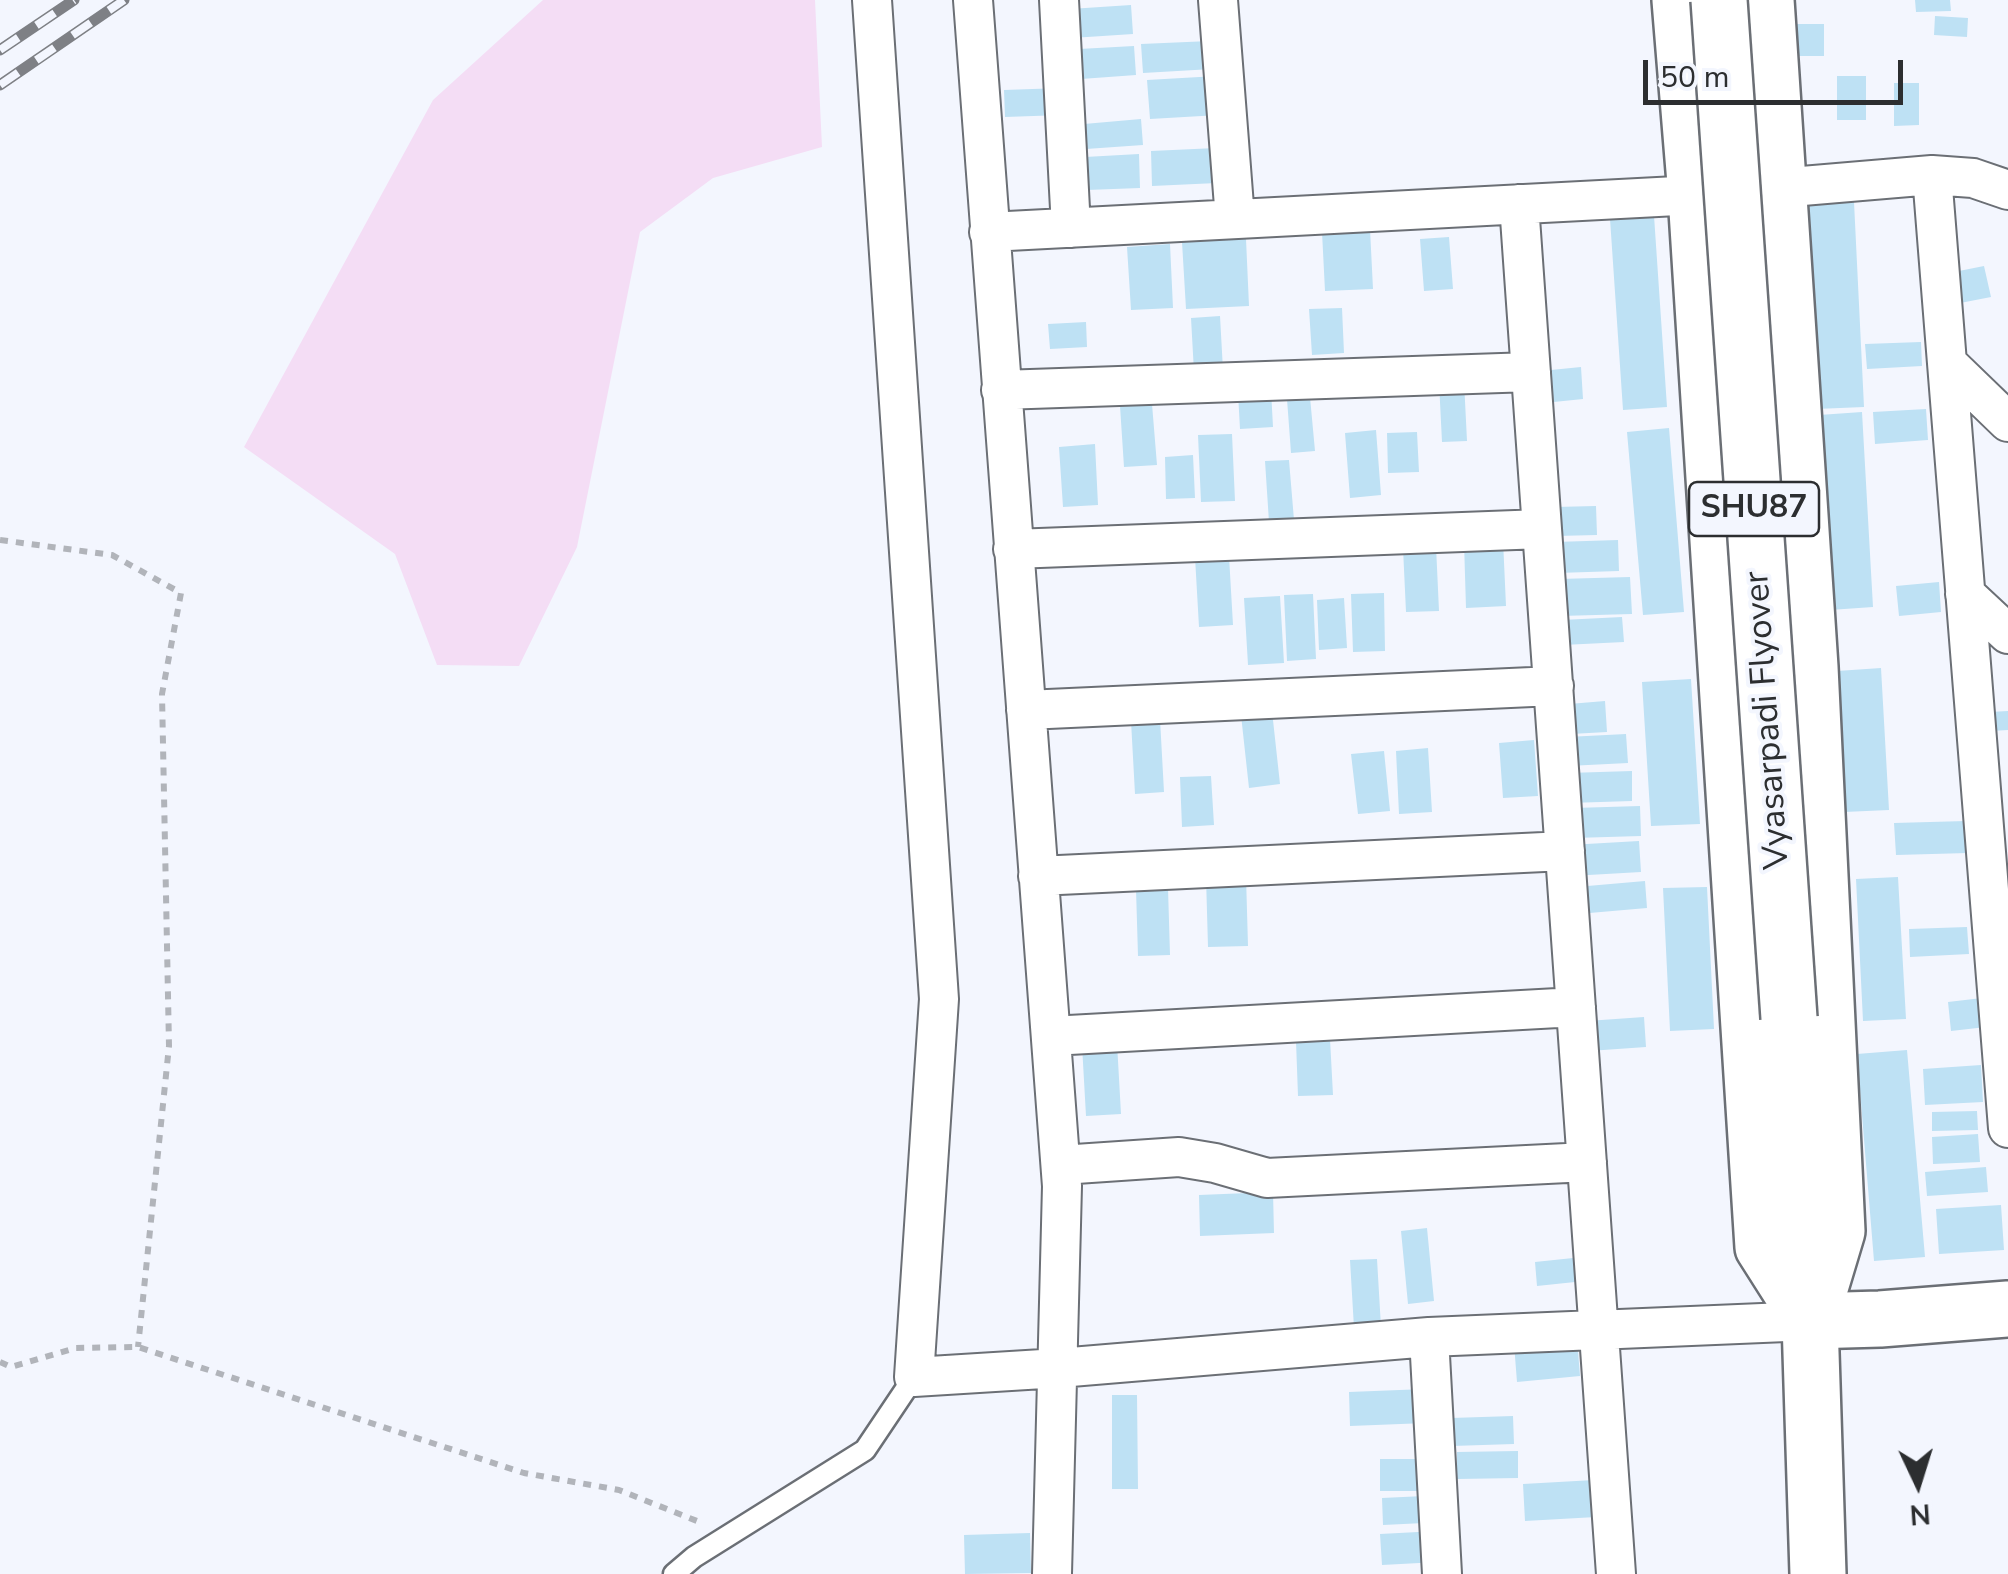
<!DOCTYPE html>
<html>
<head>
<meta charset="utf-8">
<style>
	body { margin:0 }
	#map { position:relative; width:2008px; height:1574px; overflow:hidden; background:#f3f6fe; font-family:"Nunito Sans",sans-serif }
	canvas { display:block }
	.north { position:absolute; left:1868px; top:1434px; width:100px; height:100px; -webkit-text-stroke:8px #f3f6fe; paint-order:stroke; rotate:176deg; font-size:28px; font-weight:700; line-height:40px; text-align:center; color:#2c2e30 }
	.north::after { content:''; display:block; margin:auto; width:35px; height:45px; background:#2c2e30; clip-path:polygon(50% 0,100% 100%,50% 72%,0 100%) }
	.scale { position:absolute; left:1643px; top:60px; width:260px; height:45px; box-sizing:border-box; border:5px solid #2c2e30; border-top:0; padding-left:12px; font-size:30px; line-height:35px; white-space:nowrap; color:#2c2e30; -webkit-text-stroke:8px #f3f6fe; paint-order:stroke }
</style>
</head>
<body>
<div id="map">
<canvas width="2008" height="1574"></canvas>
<div class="north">N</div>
<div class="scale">50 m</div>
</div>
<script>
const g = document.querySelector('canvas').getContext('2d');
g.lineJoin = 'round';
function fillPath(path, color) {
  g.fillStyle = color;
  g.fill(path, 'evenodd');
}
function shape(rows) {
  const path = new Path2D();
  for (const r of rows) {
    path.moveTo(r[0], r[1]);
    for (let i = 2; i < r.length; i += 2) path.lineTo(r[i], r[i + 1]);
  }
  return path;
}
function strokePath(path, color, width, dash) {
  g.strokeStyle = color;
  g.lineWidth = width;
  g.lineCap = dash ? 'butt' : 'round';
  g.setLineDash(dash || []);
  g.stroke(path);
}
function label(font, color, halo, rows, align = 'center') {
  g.font = font + ' "Nunito Sans",sans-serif';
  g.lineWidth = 8;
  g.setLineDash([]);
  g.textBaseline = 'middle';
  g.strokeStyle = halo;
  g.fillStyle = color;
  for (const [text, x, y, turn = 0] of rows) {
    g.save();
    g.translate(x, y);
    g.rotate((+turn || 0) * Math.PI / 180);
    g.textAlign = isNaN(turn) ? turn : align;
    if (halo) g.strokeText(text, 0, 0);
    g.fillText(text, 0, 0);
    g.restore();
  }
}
fillPath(shape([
	[543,0,815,0,822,147,713,178,640,232,577,547,519,666,437,665,395,554,244,447,433,100]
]), '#f4ddf5');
fillPath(shape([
	[1915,0,1950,0,1951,11,1916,12],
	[1131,5,1133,34,1072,38,1070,9],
	[1935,16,1968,18,1967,37,1934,35],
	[1776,24,1824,24,1824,56,1776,56],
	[1210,41,1212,69,1143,73,1141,44],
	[1134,46,1136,75,1081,79,1079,49],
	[1217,76,1219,115,1150,119,1147,80],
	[1837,76,1866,76,1866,120,1837,120],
	[1894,83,1919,83,1919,125,1894,126],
	[1061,88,1062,115,1005,117,1004,90],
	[1141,119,1143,145,1086,149,1084,124],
	[1216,148,1217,183,1152,186,1151,151],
	[1139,154,1140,188,1087,190,1085,157],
	[1653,201,1667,407,1623,410,1609,204],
	[1854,202,1864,407,1816,409,1807,204],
	[1370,229,1373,289,1325,291,1322,232],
	[1449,237,1453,289,1424,291,1420,239],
	[1246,239,1249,306,1186,309,1182,242],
	[1170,244,1173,308,1131,310,1127,247],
	[1984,266,1991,297,1950,305,1944,274],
	[1342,308,1344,353,1312,355,1309,309],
	[1220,316,1223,370,1194,372,1191,318],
	[1086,322,1087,347,1050,349,1048,324],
	[1921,342,1922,366,1867,369,1865,344],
	[1581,367,1583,399,1544,403,1541,371],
	[1464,381,1467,441,1442,442,1439,382],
	[1271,390,1273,427,1240,429,1238,393],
	[1310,397,1315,451,1291,453,1287,399],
	[1152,404,1157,465,1124,467,1120,406],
	[1926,409,1928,440,1875,444,1873,412],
	[1862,412,1873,607,1830,610,1819,415],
	[1669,428,1684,612,1643,615,1627,432],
	[1376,430,1381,495,1350,498,1345,433],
	[1417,432,1419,472,1388,473,1387,433],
	[1232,434,1235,501,1201,502,1198,435],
	[1095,444,1098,505,1063,507,1059,447],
	[1193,455,1195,498,1166,499,1165,457],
	[1289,460,1294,520,1269,522,1265,461],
	[1596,506,1597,535,1556,536,1555,507],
	[1503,540,1506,606,1466,608,1464,542],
	[1618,540,1619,571,1557,573,1555,542],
	[1436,546,1439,611,1406,612,1403,548],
	[1229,556,1233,625,1199,627,1195,557],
	[1630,577,1632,614,1560,616,1559,579],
	[1939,582,1941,612,1899,616,1896,586],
	[1384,593,1385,651,1353,652,1351,594],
	[1313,594,1316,659,1287,661,1284,595],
	[1280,596,1284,663,1248,665,1244,598],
	[1344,598,1347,648,1319,650,1317,600],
	[1622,617,1624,642,1563,645,1562,620],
	[1881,668,1889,810,1844,812,1837,671],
	[1691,679,1700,824,1651,826,1642,682],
	[1605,701,1607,732,1571,734,1569,704],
	[1272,711,1280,784,1249,788,1241,715],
	[2008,711,2008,730,1991,731,1990,712],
	[1160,719,1164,792,1135,794,1131,721],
	[1626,734,1628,763,1568,766,1567,737],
	[1534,740,1538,796,1503,798,1499,743],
	[1428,748,1432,812,1399,814,1396,751],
	[1384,751,1390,811,1358,814,1351,754],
	[1632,771,1632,801,1569,803,1568,773],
	[1211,776,1214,825,1182,827,1180,777],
	[1640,806,1641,836,1574,838,1574,808],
	[1966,821,1968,853,1896,855,1894,823],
	[1639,841,1641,872,1571,876,1569,845],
	[1246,876,1248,946,1208,947,1206,877],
	[1898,877,1906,1019,1863,1021,1856,879],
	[1645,881,1647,908,1578,914,1576,887],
	[1707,887,1714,1029,1670,1031,1663,888],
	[1168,888,1170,955,1138,956,1136,889],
	[1967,927,1969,954,1910,957,1909,929],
	[1982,998,1986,1027,1951,1031,1948,1002],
	[1644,1017,1646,1047,1589,1051,1587,1021],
	[1330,1039,1333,1095,1298,1096,1296,1041],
	[1117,1043,1121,1114,1086,1116,1082,1045],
	[1907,1050,1925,1257,1874,1261,1857,1054],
	[1981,1065,1983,1102,1925,1105,1923,1069],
	[1977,1111,1978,1130,1932,1131,1932,1112],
	[1978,1134,1980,1162,1933,1164,1932,1137],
	[1986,1167,1988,1192,1927,1196,1925,1172],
	[1273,1192,1274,1233,1200,1236,1199,1195],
	[2001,1205,2004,1250,1939,1254,1936,1209],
	[1427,1228,1434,1301,1408,1304,1401,1231],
	[1573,1258,1575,1282,1537,1286,1535,1262],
	[1377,1259,1381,1327,1354,1328,1350,1260],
	[1577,1339,1580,1376,1517,1382,1514,1344],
	[1425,1389,1426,1423,1350,1426,1349,1392],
	[1112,1395,1137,1395,1138,1489,1112,1489],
	[1513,1416,1514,1444,1452,1446,1451,1418],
	[1518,1451,1518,1478,1457,1479,1457,1452],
	[1380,1459,1429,1459,1429,1491,1380,1491],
	[1594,1480,1596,1517,1525,1521,1523,1484],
	[1424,1496,1424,1523,1383,1525,1382,1498],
	[1437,1531,1438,1562,1382,1565,1380,1534],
	[1030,1533,1031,1573,965,1574,964,1535]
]), '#bee1f4');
const lane = shape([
	[674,1574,694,1557,865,1450,914,1377]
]);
const street = shape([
	[872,0,939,999,914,1377,1059,1368,1429,1337,1810,1321],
	[973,0,1062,1186,1052,1574],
	[1059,0,1071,228],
	[1218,0,1235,219],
	[1932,175,2008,1128],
	[1519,204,1616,1574],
	[989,232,1696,195,1932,175,1973,178,2008,190],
	[1947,363,2008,422],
	[1001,390,1531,372],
	[1013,549,1542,529],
	[1965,594,2008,634],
	[1026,710,1554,686],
	[1038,876,1565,851],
	[1051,1036,1576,1007],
	[1061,1165,1179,1157,1215,1163,1267,1178,1587,1162],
	[1429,1337,1442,1574]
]);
const secondary = shape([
	[1680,0,1696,195,1763,1247,1810,1321],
	[1766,0,1810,667,1837,1231,1810,1321,1818,1574]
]);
const primary = shape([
	[1789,1018,1810,1321,1880,1319,2008,1309]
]);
strokePath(lane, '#6b6f75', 25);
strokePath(street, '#6b6f75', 42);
strokePath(secondary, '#6b6f75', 60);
strokePath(primary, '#6b6f75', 60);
strokePath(shape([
	[0,540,112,555,181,593,162,694,169,1046,138,1347],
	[0,1362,11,1367,76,1348,138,1347,524,1473,619,1490,702,1523]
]), '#b1b4ba', 6, [8, 8]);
strokePath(lane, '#fff', 20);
strokePath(street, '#fff', 38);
strokePath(secondary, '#fff', 55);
strokePath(primary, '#fff', 55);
const rail = shape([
	[0,50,74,0],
	[0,85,124,0]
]);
strokePath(rail, '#7e8085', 11);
strokePath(rail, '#f3f6fe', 8, [22]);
const primaryBridge = shape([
	[1719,0,1789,1018]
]);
strokePath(primaryBridge, '#6b6f75', 60, []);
strokePath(primaryBridge, '#fff', 55);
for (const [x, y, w] of [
	[1754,509,130]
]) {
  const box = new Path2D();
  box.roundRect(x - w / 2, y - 27, w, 54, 8);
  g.fillStyle = '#f3f6fe';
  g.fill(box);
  strokePath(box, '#2c2e30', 2.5);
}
label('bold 32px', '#2c2e30', null, [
	["SHU87",1754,509]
]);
label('35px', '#2c2e30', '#f3f6fe', [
	["Vyasarpadi Flyover",1769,720,-94]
]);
</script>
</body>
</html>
